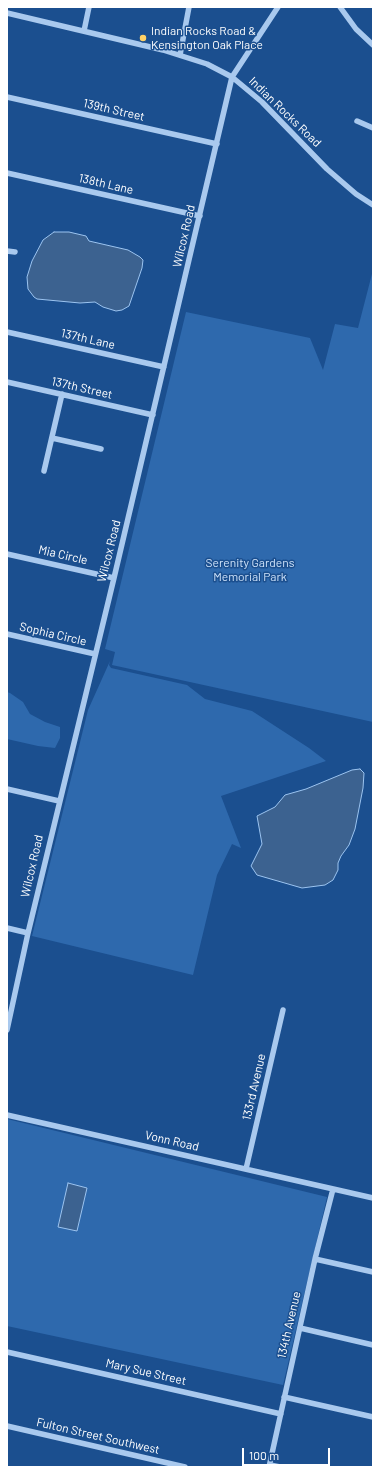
<!DOCTYPE html>
<html>
<head>
<meta charset="utf-8">
<style>
	body { margin:0 }
	#map { position:relative; width:380px; height:1474px; overflow:hidden; background:#1b4f8f; font-family:Barlow,sans-serif }
	canvas { display:block }
	.frame { position:absolute; inset:0; border:8px solid #fff; pointer-events:none }
	.scale { position:absolute; left:242px; top:1448px; width:88px; height:18px; box-sizing:border-box; border:2px solid #fff; border-top:0; padding-left:5px; font-size:12px; line-height:14px; white-space:nowrap; color:#fff; -webkit-text-stroke:3px #1b4f8f; paint-order:stroke }
</style>
</head>
<body>
<div id="map">
<canvas width="380" height="1474"></canvas>
<div class="frame"></div>
<div class="scale">100 m</div>
</div>
<script>
const g = document.querySelector('canvas').getContext('2d');
g.lineJoin = 'round';
function fillPath(path, color) {
  g.fillStyle = color;
  g.fill(path, 'evenodd');
}
function shape(rows) {
  const path = new Path2D();
  for (const r of rows) {
    path.moveTo(r[0], r[1]);
    for (let i = 2; i < r.length; i += 2) path.lineTo(r[i], r[i + 1]);
  }
  return path;
}
function strokePath(path, color, width, dash) {
  g.strokeStyle = color;
  g.lineWidth = width;
  g.lineCap = dash ? 'butt' : 'round';
  g.setLineDash(dash || []);
  g.stroke(path);
}
function label(font, color, halo, rows, align = 'center') {
  g.font = font + ' Barlow,sans-serif';
  g.lineWidth = 3;
  g.setLineDash([]);
  g.textBaseline = 'middle';
  g.strokeStyle = halo;
  g.fillStyle = color;
  for (const [text, x, y, turn = 0] of rows) {
    g.save();
    g.translate(x, y);
    g.rotate((+turn || 0) * Math.PI / 180);
    g.textAlign = isNaN(turn) ? turn : align;
    if (halo) g.strokeText(text, 0, 0);
    g.fillText(text, 0, 0);
    g.restore();
  }
}
fillPath(shape([
	[373,270,373,722,112,665,115,652,105,649,186,312,310,338,323,370,335,324,358,328],
	[110,661,109,665,111,668,187,685,205,699,252,711,309,748,326,761,221,796,241,848,232,844,217,875,193,975,32,936,88,710],
	[7,692,10,693,23,702,30,714,45,722,60,727,60,738,55,748,38,746,7,739],
	[7,1119,327,1197,283,1385,7,1326]
]), '#2e69ad');
const water = shape([
	[54,232,69,232,86,236,89,241,128,250,140,257,143,260,142,268,129,306,122,310,116,311,103,307,95,302,80,303,37,299,34,297,28,289,27,277,32,261,43,240,54,232],
	[360,769,364,773,363,788,355,829,349,845,341,856,338,863,338,870,333,880,325,885,302,888,257,875,251,866,262,844,257,816,275,807,285,795,306,789,352,770,360,769],
	[68,1183,87,1188,77,1231,58,1227,68,1183]
]);
fillPath(water, '#3c6290');
strokePath(water, '#9cc4f0', 1);
strokePath(shape([
	[340,7,356,29,373,45],
	[7,13,163,50,207,64,232,77,262,102,327,169,356,194,373,205],
	[84,31,89,7],
	[180,55,189,7],
	[7,97,217,144],
	[357,121,373,128],
	[7,173,200,216],
	[7,251,15,252],
	[7,332,164,367],
	[7,382,153,415],
	[52,438,101,449],
	[44,471,62,394],
	[7,554,114,578],
	[7,634,95,654],
	[7,789,59,801],
	[7,928,28,933],
	[7,1030,28,933,114,578,232,77,278,7],
	[7,1115,373,1198],
	[246,1169,283,1010],
	[315,1259,373,1272],
	[300,1328,373,1345],
	[7,1352,281,1414],
	[284,1397,373,1417],
	[7,1426,185,1467],
	[270,1465,280,1467],
	[269,1467,315,1259,333,1189]
]), '#a9c9ee', 5.5);
for (const [x, y, r, color] of [
	[143,38,4,"#ffd166"]
]) {
  const dot = new Path2D();
  dot.arc(x, y, r, 0, 2 * Math.PI);
  g.fillStyle = color;
  g.fill(dot);
  strokePath(dot, '#1b4f8f', 1.5);
}
label('12px', '#fff', '#1b4f8f', [
	["Indian Rocks Road &",151,31],
	["Kensington Oak Place",151,45]
], 'left');
label('12px', '#fff', '#1b4f8f', [
	["139th Street",114,110,13],
	["Indian Rocks Road",285,112,44],
	["138th Lane",106,184,13],
	["Wilcox Road",184,236,-77],
	["137th Lane",88,339,13],
	["137th Street",82,388,13],
	["Wilcox Road",109,551,-76],
	["Mia Circle",63,555,13],
	["Sophia Circle",53,634,13],
	["Wilcox Road",32,866,-77],
	["133rd Avenue",254,1087,-77],
	["Vonn Road",172,1141,13],
	["134th Avenue",289,1325,-77],
	["Mary Sue Street",146,1372,13],
	["Fulton Street Southwest",98,1436,13]
]);
label('12px', '#cfe3fa', '#1b4f8f', [
	["Serenity Gardens",250,563],
	["Memorial Park",250,577]
]);
</script>
</body>
</html>
